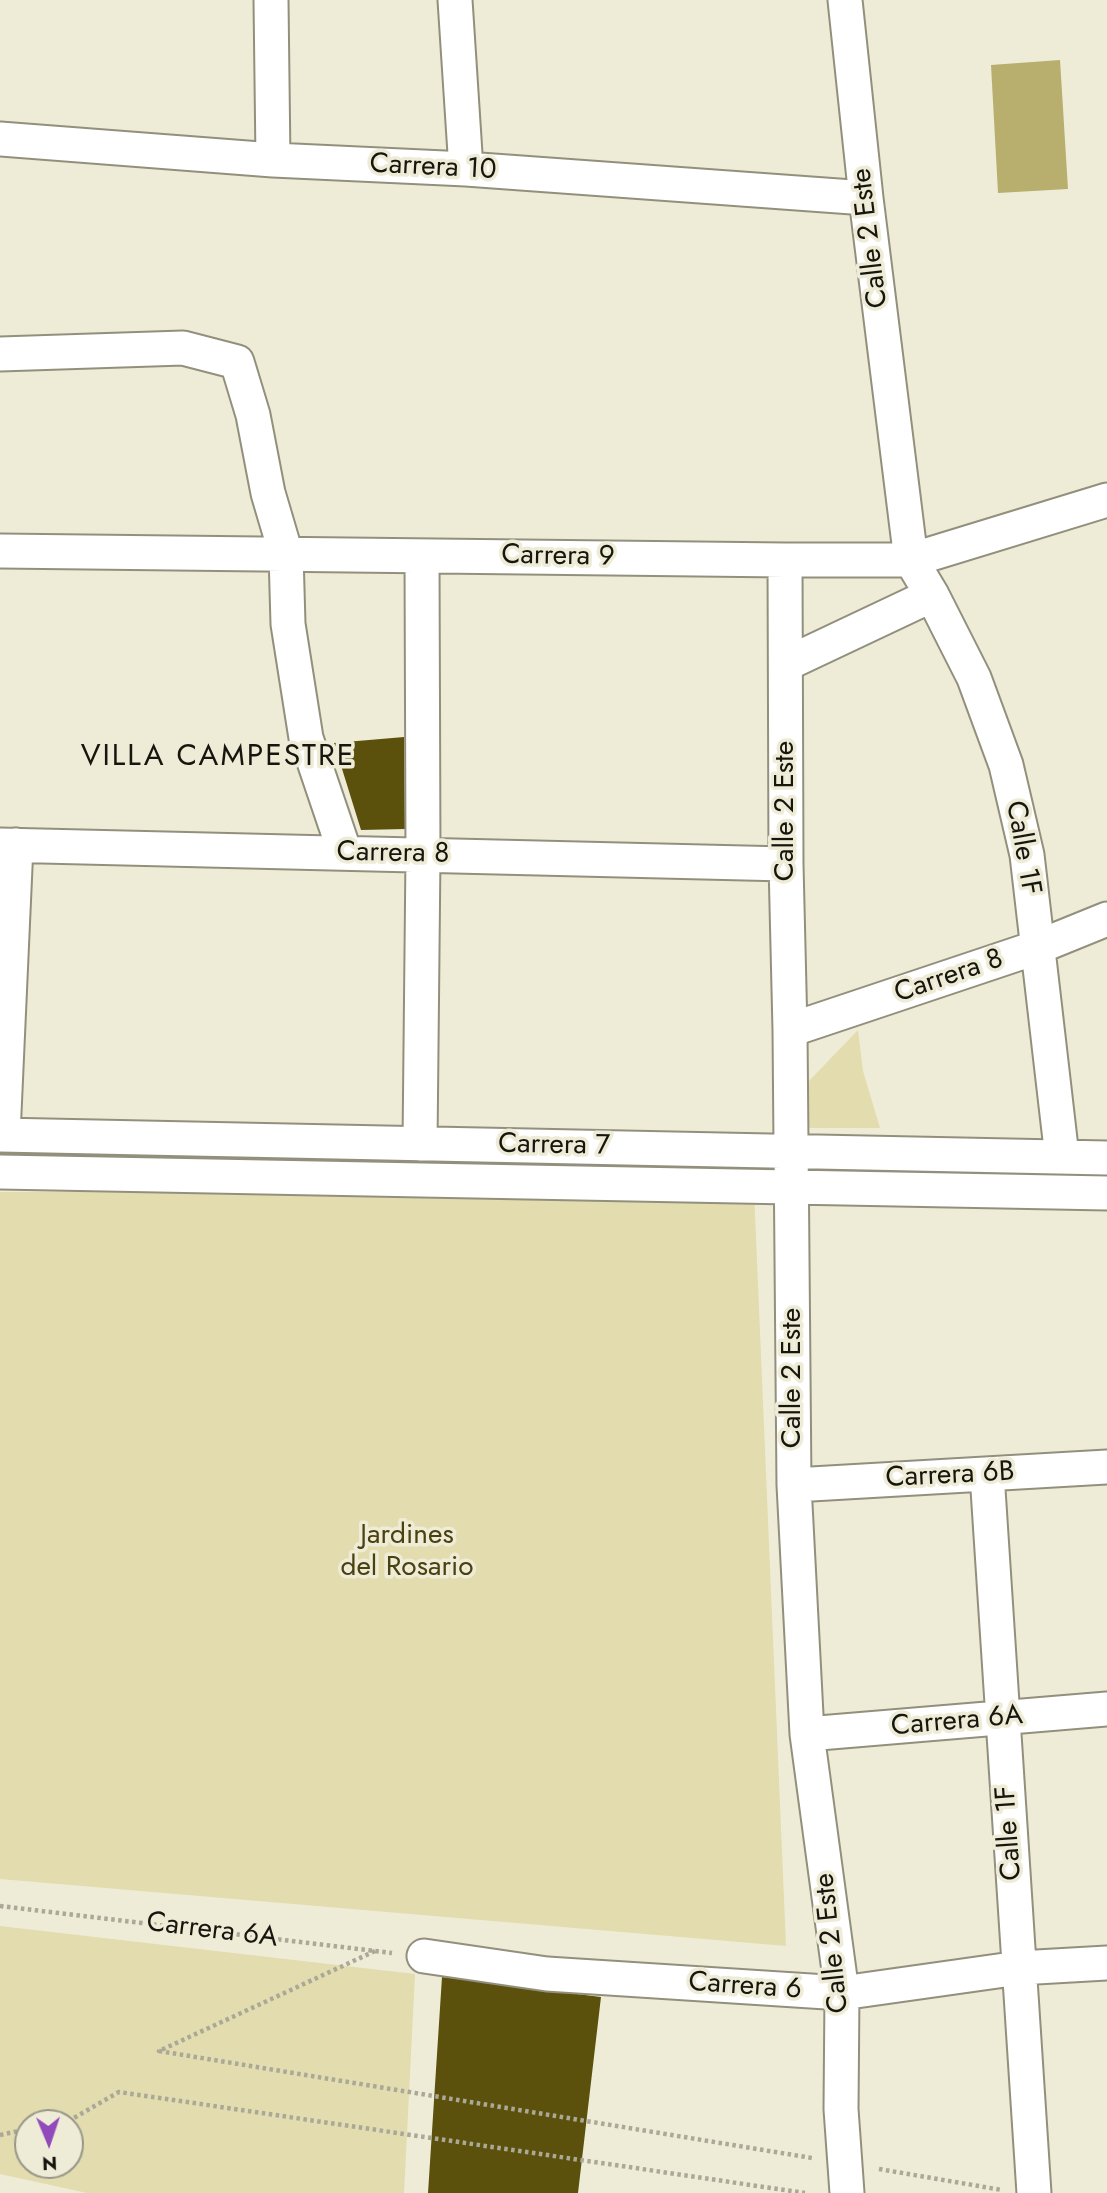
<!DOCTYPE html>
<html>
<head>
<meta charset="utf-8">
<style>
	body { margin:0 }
	#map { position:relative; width:1107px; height:2193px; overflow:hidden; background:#eeecd7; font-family:Jost,sans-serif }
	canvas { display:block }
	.north { position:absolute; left:14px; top:2109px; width:70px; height:70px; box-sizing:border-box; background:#eeecd7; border:2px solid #989687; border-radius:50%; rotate:178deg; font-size:19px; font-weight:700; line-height:28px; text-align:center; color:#16150e }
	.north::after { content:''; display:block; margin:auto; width:24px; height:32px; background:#9149bb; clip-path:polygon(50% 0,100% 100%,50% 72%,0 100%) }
</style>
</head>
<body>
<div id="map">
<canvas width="1107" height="2193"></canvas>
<div class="north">N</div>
</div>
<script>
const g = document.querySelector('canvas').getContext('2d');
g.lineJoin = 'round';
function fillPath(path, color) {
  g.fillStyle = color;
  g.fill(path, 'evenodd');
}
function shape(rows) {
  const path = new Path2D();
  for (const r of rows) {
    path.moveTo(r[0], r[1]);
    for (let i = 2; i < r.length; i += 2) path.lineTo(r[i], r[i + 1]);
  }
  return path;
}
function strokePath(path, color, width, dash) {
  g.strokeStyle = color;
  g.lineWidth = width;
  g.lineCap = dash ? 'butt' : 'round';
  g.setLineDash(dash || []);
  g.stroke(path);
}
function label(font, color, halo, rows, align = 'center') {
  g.font = font + ' Jost,sans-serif';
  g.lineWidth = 7;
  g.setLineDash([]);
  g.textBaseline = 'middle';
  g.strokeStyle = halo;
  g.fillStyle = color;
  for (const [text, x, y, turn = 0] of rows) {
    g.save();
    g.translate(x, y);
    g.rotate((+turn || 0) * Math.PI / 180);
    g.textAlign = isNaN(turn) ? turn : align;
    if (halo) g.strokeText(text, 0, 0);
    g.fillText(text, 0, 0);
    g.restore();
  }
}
fillPath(shape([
	[858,1030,863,1071,880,1128,808,1128,807,1083],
	[754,1190,786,1946,0,1879,0,1192],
	[0,1926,415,1974,404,2193,87,2193,0,2174],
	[28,2123,70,2123,70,2165,28,2165]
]), '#e3dcaf');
fillPath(shape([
	[1060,60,1068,189,998,193,991,65]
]), '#b8af6f');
fillPath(shape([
	[404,737,405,829,361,830,334,743],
	[442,1977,601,1997,578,2193,428,2193]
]), '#5b510d');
const minor = shape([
	[271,0,273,160],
	[455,0,466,169],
	[845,0,866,198,911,560,932,595,974,678,1006,765,1027,855,1062,1157],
	[0,139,273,160,466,169,866,198],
	[0,354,183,348,237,362,253,415,268,493,286,554,288,624,306,738,345,853],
	[0,551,785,560,911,560,1107,500],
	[785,560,786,864,790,1030,794,1485,807,1734,842,1993,841,2109,847,2193],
	[786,664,932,595],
	[0,845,786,864],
	[790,1030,1038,947,1107,919],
	[0,1135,1107,1158],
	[3,1135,16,845],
	[420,1144,423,855,422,556],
	[0,1172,1107,1193],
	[987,1474,1034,2193],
	[794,1485,1107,1467],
	[807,1734,1107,1709],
	[424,1956,547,1974,842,1993,1019,1968,1107,1963]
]);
strokePath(minor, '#92907d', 37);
strokePath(shape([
	[0,1906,392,1953],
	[375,1951,159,2051,812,2158],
	[54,2123,72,2119,119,2092,805,2193],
	[0,2135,28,2129],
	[879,2169,1002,2190]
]), '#aaa897', 4.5, [3.5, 3.5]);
strokePath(minor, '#fff', 33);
label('28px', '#16150e', '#eeecd7', [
	["Carrera 10",433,168,3],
	["Calle 2 Este",871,238,-97],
	["Carrera 9",558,557,1],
	["Calle 2 Este",786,811,-90],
	["Calle 1F",1022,848,80],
	["Carrera 8",393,854,1],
	["Carrera 8",949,977,-19],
	["Carrera 7",554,1146,1],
	["Calle 2 Este",793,1378,-90],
	["Carrera 6B",950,1476,-3],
	["Carrera 6A",957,1722,-5],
	["Calle 1F",1010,1833,-94],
	["Carrera 6A",212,1931,7],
	["Calle 2 Este",833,1943,-96],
	["Carrera 6",745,1987,4]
]);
label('28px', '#49410f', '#eeecd7', [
	["Jardines",407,1536],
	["del Rosario",407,1568]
]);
g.letterSpacing = '2px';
label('30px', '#16150e', '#eeecd7', [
	["VILLA CAMPESTRE",218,758]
]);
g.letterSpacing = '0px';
</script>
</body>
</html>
